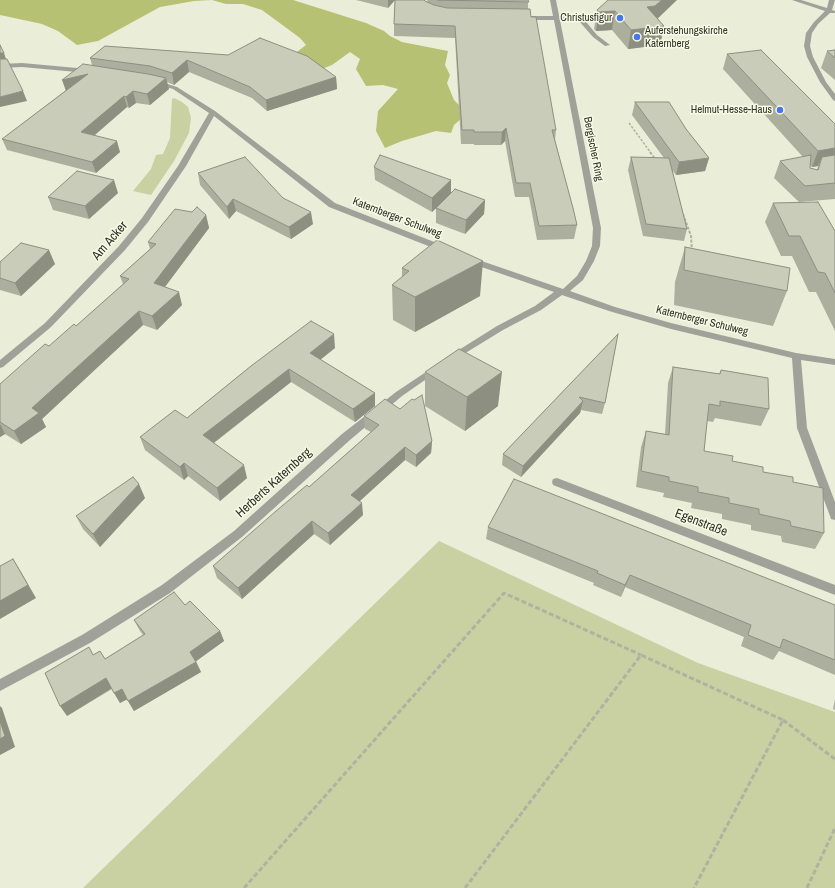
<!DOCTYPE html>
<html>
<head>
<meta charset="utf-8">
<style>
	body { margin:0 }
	canvas { display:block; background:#eaedd8 }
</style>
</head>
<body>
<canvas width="835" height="888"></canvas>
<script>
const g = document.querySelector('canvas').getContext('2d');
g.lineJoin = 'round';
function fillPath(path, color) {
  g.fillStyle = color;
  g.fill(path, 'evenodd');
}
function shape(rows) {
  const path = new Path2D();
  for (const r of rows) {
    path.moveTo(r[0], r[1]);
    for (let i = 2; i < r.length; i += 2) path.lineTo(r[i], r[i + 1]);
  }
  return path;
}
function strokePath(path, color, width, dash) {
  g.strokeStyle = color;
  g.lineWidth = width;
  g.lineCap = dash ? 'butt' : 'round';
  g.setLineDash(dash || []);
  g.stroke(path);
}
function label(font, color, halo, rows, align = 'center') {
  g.font = font + ' "Archivo Narrow",sans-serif';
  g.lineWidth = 3;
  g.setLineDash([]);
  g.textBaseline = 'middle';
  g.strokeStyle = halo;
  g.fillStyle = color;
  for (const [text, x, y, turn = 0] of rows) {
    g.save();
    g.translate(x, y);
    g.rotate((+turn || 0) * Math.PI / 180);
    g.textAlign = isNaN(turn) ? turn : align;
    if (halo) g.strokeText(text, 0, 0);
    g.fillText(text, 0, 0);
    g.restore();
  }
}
fillPath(shape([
	[174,98,182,102,188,107,191,118,189,133,174,161,151,195,133,191,151,169,156,155,163,154,170,138,172,99],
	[439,541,698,663,835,712,835,888,83,888]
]), '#c9d0a2');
fillPath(shape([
	[0,0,293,0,366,23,384,31,390,36,402,42,448,51,445,65,450,75,447,83,454,100,463,109,463,117,454,125,451,133,436,131,402,141,385,148,376,131,378,111,398,89,383,85,366,86,356,69,360,59,350,52,332,65,284,84,293,55,306,45,300,38,262,10,243,4,226,4,212,0,194,1,160,7,98,41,77,45,58,31,42,24,0,15]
]), '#b7c174');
strokePath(shape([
	[629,123,651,153]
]), '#b0b2a1', 1.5, [2.5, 1.5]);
strokePath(shape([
	[650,152,656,160],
	[683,214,691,236,692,251]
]), '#b0b2a1', 2, [3, 1.5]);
strokePath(shape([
	[783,720,835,759],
	[244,888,504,593,641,655],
	[465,888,641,655,783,720,694,888],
	[807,888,835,828]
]), '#b0b2a1', 3, [5, 2.5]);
fillPath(shape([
	[556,16,582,17,597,35,610,45,605,46,593,37,578,20,554,19,553,18,556,16]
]), '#a0a299');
fillPath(shape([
	[550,0,556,0,601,228,600,246,594,261,583,280,570,291,615,307,671,323,796,353,835,359,835,365,801,360,807,428,835,502,835,520,831,519,830,516,797,428,792,358,671,329,609,311,562,295,541,310,503,330,454,360,448,360,446,358,497,326,535,306,554,292,467,262,466,260,467,258,473,258,563,289,577,276,586,261,592,246,593,228,554,20,522,20,519,18,522,16,553,16,550,0],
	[792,0,801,0,827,8,829,0,835,0,832,10,835,11,835,13,830,13,818,24,812,33,810,46,813,57,826,82,835,94,835,101,833,100,820,82,807,57,804,46,806,33,814,22,825,11,792,0],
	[22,63,88,69,91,71,88,73,22,67,0,68,0,64,22,63],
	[155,80,177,87,215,111,335,203,447,247,448,249,444,252,441,251,329,207,214,116,186,166,148,222,125,250,51,327,3,367,0,368,0,360,45,323,119,246,142,218,178,166,209,113,173,89,153,83,152,82,155,80],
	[435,366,440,369,438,371,402,396,350,440,242,537,170,593,90,643,0,691,0,679,82,635,162,585,234,531,342,434,396,392,435,366],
	[557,478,835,585,835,595,553,485,552,482,553,479,557,478]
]), '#a0a299');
fillPath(shape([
	[356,0,424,0,428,2,427,0,528,0,528,9,531,17,556,130,555,140,577,225,574,239,537,240,529,197,515,197,505,141,501,145,474,145,474,144,461,144,455,38,394,36,394,24,395,0,388,8],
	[608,0,658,19,664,26,660,45,628,49,612,30,596,31,594,29,597,10],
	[105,46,336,77,337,89,267,111,252,98,189,72,174,85,167,82,169,89,150,105,136,103,129,108,127,107,94,136,120,152,96,173,7,150,2,139,65,91,92,65,90,58],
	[835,50,835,80,821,68,827,51],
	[727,54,835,124,835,199,799,202,774,178,780,161,803,157,723,69],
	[810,165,812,167,818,166,817,170,810,168],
	[635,102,686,129,709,158,705,171,676,175,672,170,687,229,684,241,643,236,628,170,631,157,664,158,632,115],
	[374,167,451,180,451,194,432,212,375,180],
	[198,173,283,198,313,224,291,239,236,211,229,219,200,185],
	[118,193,89,219,53,210,48,197],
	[485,200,484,214,465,234,436,223,436,208],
	[773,203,835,231,835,331,816,292,809,292,792,256,781,256,765,222],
	[206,215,209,228,165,287,182,305,157,330,143,325,42,419,46,427,21,444,5,434,0,437,0,384,76,326,123,284,120,276,150,249,148,242],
	[685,247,787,291,773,326,674,305,675,282],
	[0,262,55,264,21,296,0,290],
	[402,268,480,296,415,332,393,320,392,285,402,277],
	[618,334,605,403,602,414,581,410,580,413,521,477,502,465,503,454],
	[335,348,320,360,375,393,375,406,355,422,291,382,214,443,247,478,220,501,188,476,184,480,145,450,140,437,187,418,251,366],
	[673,367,719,374,721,370,769,409,761,426,715,418,713,422,707,421,704,451,793,482,824,533,815,549,782,542,781,536,751,530,751,525,722,519,722,514,691,508,692,503,663,497,664,493,636,487,641,447,646,431,665,434,668,383],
	[425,372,498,406,465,431,425,406],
	[364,416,432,441,431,453,416,467,405,460,360,501,363,515,330,545,314,534,242,599,217,578,213,566,309,487,371,432,365,429],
	[145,498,100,547,83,529,76,516],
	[488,527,835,605,835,675,779,651,773,660,741,646,744,637,625,587,621,597,593,585,594,583,486,539],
	[185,605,220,631,224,641,196,661,201,672,134,711,127,699,120,703,112,689,67,716,94,655,105,659,143,635,140,631,134,620],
	[835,699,835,710,833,709]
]), '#adaf9e');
fillPath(shape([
	[388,0,395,0,388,8],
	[662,0,677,0,651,25,647,7],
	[615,11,612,30,596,31,599,12],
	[664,26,660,45,628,49,631,30],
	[0,53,4,53,7,62,0,63],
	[187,60,189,72,174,85,172,73],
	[88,74,66,91,62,80],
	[336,77,337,89,267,111,266,100],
	[166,78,169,89,150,105,147,94],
	[23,91,27,101,0,107,0,97],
	[133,91,136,103,129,108,126,97],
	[124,96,127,107,84,144,81,132],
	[506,128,505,141,501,145,502,132],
	[117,141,120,152,96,173,92,162],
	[835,148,835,163,822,157,818,166,812,167,818,151],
	[709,158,705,171,676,175,679,162],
	[114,180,118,193,89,219,85,206],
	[451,180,451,194,432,212,432,198],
	[233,199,236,211,229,219,227,207],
	[485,200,484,214,465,234,466,220],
	[311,212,313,224,291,239,289,227],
	[206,215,209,228,158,296,154,283],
	[49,250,55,264,21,296,15,283],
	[483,261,480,296,415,332,415,297],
	[179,292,182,305,157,330,152,316],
	[139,311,143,325,42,419,46,427,21,444,14,431,32,408],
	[334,334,335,348,311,367,310,353],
	[289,369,291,382,207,448,203,435],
	[502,372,498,406,465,431,467,397],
	[375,393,375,406,355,422,353,409],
	[583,401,580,413,521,477,523,466],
	[0,424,5,434,0,437],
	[432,441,431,453,416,467,416,455],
	[405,447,405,460,352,508,351,495],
	[184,463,188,476,184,480,180,467],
	[244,465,247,478,220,501,217,488],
	[139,484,145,498,100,547,93,534],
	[362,503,363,515,330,545,328,533],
	[312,521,314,534,242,599,238,588],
	[13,559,21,572,36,598,0,619,0,601],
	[630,575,625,587,621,597,625,585],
	[220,631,224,641,195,662,190,652],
	[196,662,201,672,134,711,128,701],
	[106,678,112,688,67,716,60,706],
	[122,689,128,699,120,703,114,693],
	[0,706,2,708,15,747,0,755]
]), '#8d8f81');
const building = shape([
	[395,0,424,0,425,1,434,5,447,8,530,9,531,17,536,17,556,130,552,130,573,208,577,225,539,226,530,183,516,183,506,128,502,132,474,132,474,130,462,130,455,26,394,24,395,0],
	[438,0,528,0,529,2,439,0,438,0],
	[608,0,662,0,655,6,647,7,664,26,631,30,615,11,599,12,597,10,608,0],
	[260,38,307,56,336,77,266,100,250,87,187,60,172,73,150,66,90,58,105,46,228,55,260,38],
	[0,45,4,53,0,53,0,45],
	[761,50,835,124,835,148,818,151,727,54,761,50],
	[835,50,835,58,827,51,835,50],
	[0,59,7,59,23,91,0,97,0,59],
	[83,64,148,74,166,78,147,94,133,91,126,97,124,96,81,132,117,141,92,162,2,139,88,74,62,80,83,64],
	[635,102,669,102,686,129,709,158,679,162,635,102],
	[380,155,451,180,432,198,374,167,380,155],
	[811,155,810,168,818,170,822,157,835,155,835,183,805,186,780,161,811,155],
	[245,157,283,198,311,212,289,227,233,199,227,207,198,173,245,157],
	[631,157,669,158,687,229,646,224,631,157],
	[77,171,114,180,85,206,48,197,77,171],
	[455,189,485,200,466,220,436,208,455,189],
	[818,202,835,231,835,293,825,273,818,272,800,236,789,236,773,203,818,202],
	[197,207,206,215,154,283,179,292,152,316,139,311,32,408,39,413,14,431,0,422,0,384,45,344,49,346,74,324,76,326,129,279,120,276,156,244,148,242,175,209,192,212,197,207],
	[437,240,483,261,415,297,392,285,409,271,402,268,437,240],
	[21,243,49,250,15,283,0,278,0,262,21,243],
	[685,247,790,268,787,291,684,270,685,247],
	[311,321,334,334,310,353,375,393,353,409,289,369,203,435,244,465,217,488,184,463,180,467,140,437,175,410,187,418,251,366,311,321],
	[618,334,605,403,579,397,583,401,523,466,503,454,618,334],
	[459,349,502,372,467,397,425,372,459,349],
	[673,367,720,374,721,370,768,378,769,409,720,401,720,406,709,404,704,451,733,456,732,461,763,467,763,472,793,477,793,482,823,488,824,533,791,526,790,521,759,514,759,509,729,503,729,498,698,492,698,487,669,481,669,477,641,471,646,431,669,435,673,367],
	[422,395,432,441,416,455,405,447,351,495,362,503,328,533,312,521,238,588,213,566,276,511,307,485,309,487,379,425,364,416,385,399,400,409,412,399,414,400,422,395],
	[133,477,139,484,93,534,76,516,133,477],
	[514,479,835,605,835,660,783,639,780,648,748,635,751,625,630,575,625,585,597,573,598,571,488,527,514,479],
	[13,559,28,585,0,601,0,566,13,559],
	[174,592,185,605,190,601,220,631,190,652,196,662,128,701,122,689,114,693,106,678,60,706,45,673,89,647,93,655,100,651,105,659,145,634,134,620,174,592],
	[0,721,5,736,0,739,0,721]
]);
fillPath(building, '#c9ccb8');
strokePath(building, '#8d8f81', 1);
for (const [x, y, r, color] of [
	[620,18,4,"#4877e9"],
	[637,37,4,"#4877e9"],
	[780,110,4,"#4877e9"]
]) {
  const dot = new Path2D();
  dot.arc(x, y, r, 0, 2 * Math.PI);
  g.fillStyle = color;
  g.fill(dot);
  strokePath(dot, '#f7fbe5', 1.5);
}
label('11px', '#2f3028', '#f7fbe5', [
	["Christusfigur",612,18],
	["Auferstehungskirche",645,31,"left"],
	["Katernberg",645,44,"left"],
	["Helmut-Hesse-Haus",772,110]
], 'right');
label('11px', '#2f3028', '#f7fbe5', [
	["Bergischer Ring",593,149,79],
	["Katernberger Schulweg",397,218,21],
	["Katernberger Schulweg",702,321,14]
]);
label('13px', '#2f3028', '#f7fbe5', [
	["Am Acker",110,241,-49],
	["Herberts Katernberg",274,483,-42],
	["Egenstraße",701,523,21]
]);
</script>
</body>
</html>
